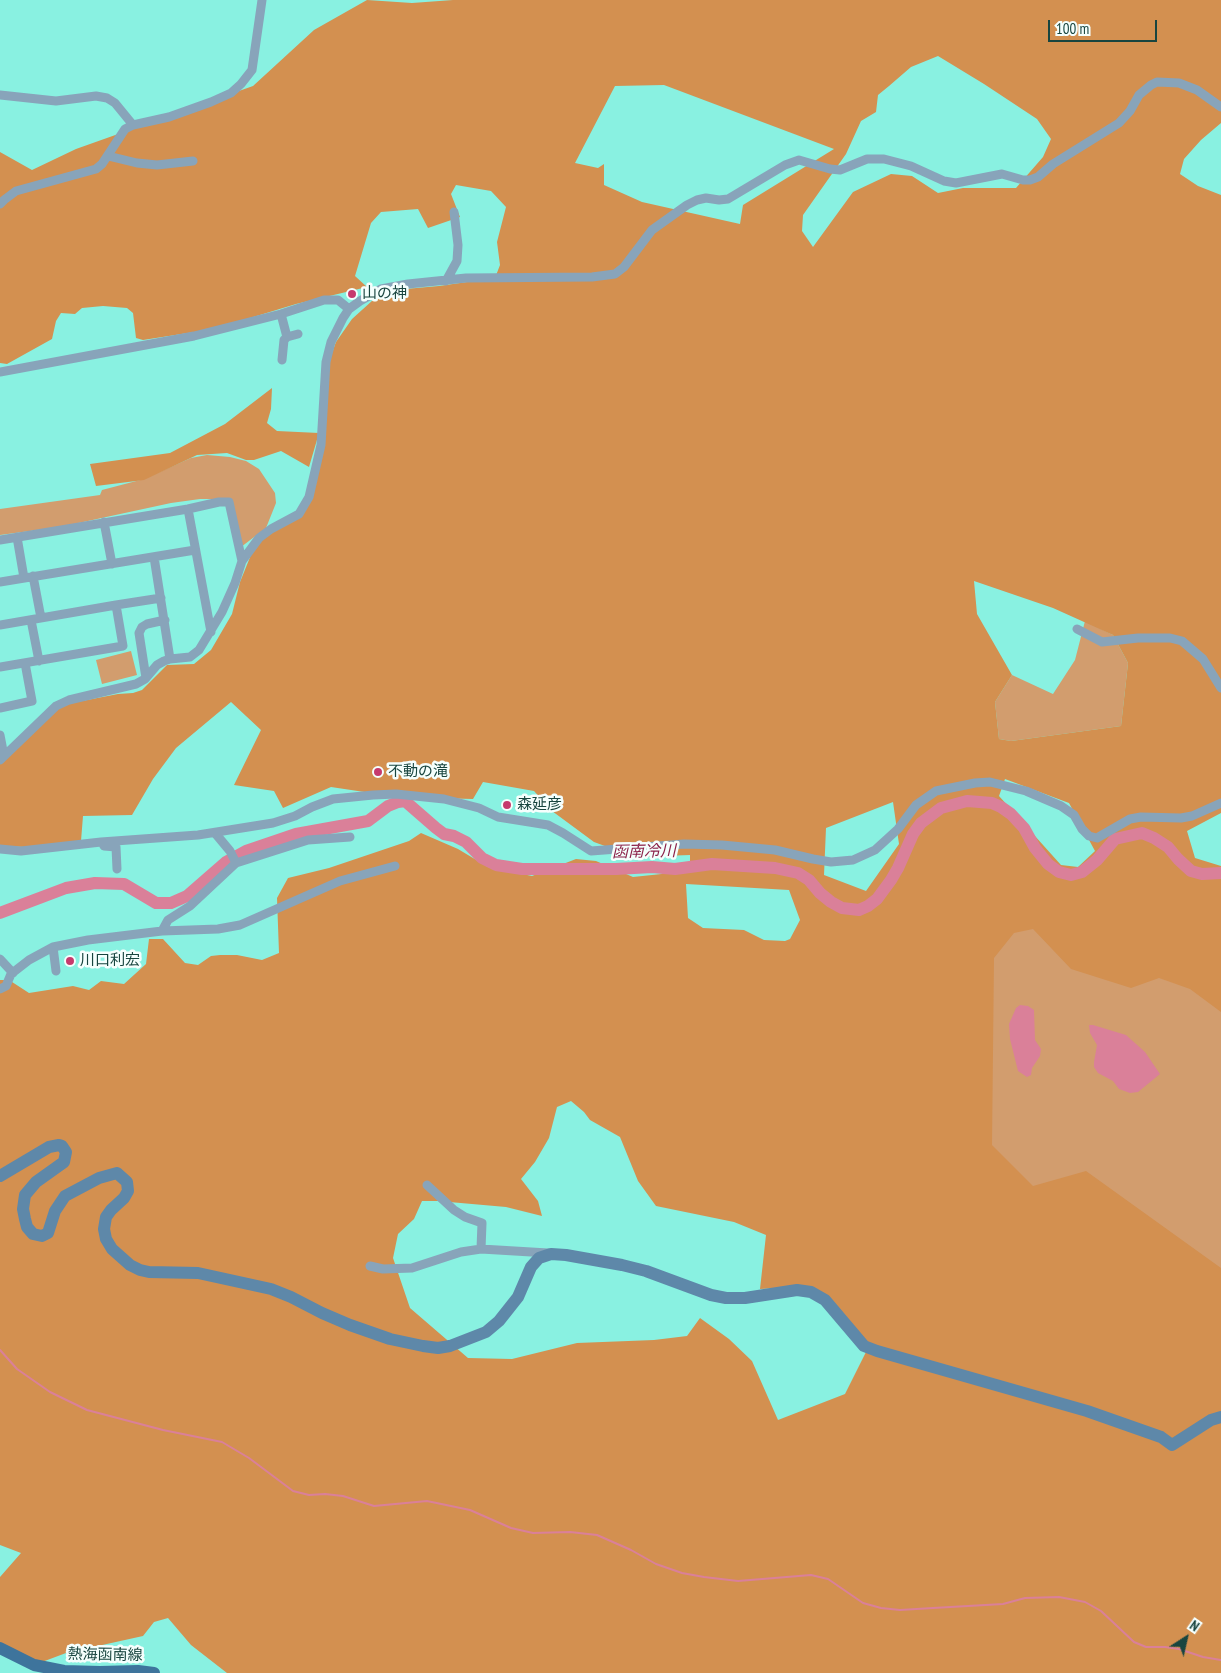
<!DOCTYPE html>
<html>
<head>
<meta charset="utf-8">
<style>
	body { margin:0 }
	#map { position:relative; width:1221px; height:1673px; overflow:hidden; background:#89f1e1; font-family:"PT Sans Narrow",sans-serif }
	canvas { display:block }
	.north { position:absolute; left:1161px; top:1613px; width:50px; height:50px; -webkit-text-stroke:4px #f5fffd; paint-order:stroke; rotate:35deg; font-size:14px; font-weight:700; line-height:20px; text-align:center; color:#18453f }
	.north::after { content:''; display:block; margin:auto; width:18px; height:22px; background:#18453f; clip-path:polygon(50% 0,100% 100%,50% 72%,0 100%) }
	.scale { position:absolute; left:1048px; top:20px; width:109px; height:22px; box-sizing:border-box; border:2px solid #18453f; border-top:0; padding-left:6px; font-size:15px; line-height:18px; white-space:nowrap; color:#18453f; -webkit-text-stroke:4px #f5fffd; paint-order:stroke }
</style>
</head>
<body>
<div id="map">
<canvas width="1221" height="1673"></canvas>
<div class="north">N</div>
<div class="scale">100 m</div>
</div>
<script>
const g = document.querySelector('canvas').getContext('2d');
g.lineJoin = 'round';
function fillPath(path, color) {
  g.fillStyle = color;
  g.fill(path, 'evenodd');
}
function shape(rows) {
  const path = new Path2D();
  for (const r of rows) {
    path.moveTo(r[0], r[1]);
    for (let i = 2; i < r.length; i += 2) path.lineTo(r[i], r[i + 1]);
  }
  return path;
}
function strokePath(path, color, width, dash) {
  g.strokeStyle = color;
  g.lineWidth = width;
  g.lineCap = dash ? 'butt' : 'round';
  g.setLineDash(dash || []);
  g.stroke(path);
}
function label(font, color, halo, rows, align = 'center') {
  g.font = font + ' "PT Sans Narrow","Noto Sans JP",sans-serif';
  g.lineWidth = 5;
  g.setLineDash([]);
  g.textBaseline = 'middle';
  g.strokeStyle = halo;
  g.fillStyle = color;
  for (const [text, x, y, turn = 0] of rows) {
    g.save();
    g.translate(x, y);
    g.rotate((+turn || 0) * Math.PI / 180);
    g.textAlign = isNaN(turn) ? turn : align;
    if (halo) g.strokeText(text, 0, 0);
    g.fillText(text, 0, 0);
    g.restore();
  }
}
fillPath(shape([
	[207,455,230,457,246,461,259,469,275,493,276,503,266,528,241,547,230,499,200,499,171,503,60,527,0,535,0,509,100,495,102,490,144,479,191,458],
	[1085,621,1113,635,1128,663,1121,726,1011,741,999,739,995,702,1012,675,1053,694,1075,660],
	[131,651,137,675,102,684,96,660],
	[1006,916,1221,978,1221,1296,1032,1198,975,1180,962,1052]
]), '#d29d6e');
fillPath(shape([
	[367,0,412,3,453,0,1221,0,1221,123,1201,140,1184,159,1180,174,1198,186,1221,195,1221,813,1187,831,1195,858,1221,866,1221,1012,1190,989,1159,978,1131,988,1071,969,1033,929,1014,933,994,958,992,1145,1033,1186,1086,1171,1221,1268,1221,1673,227,1673,191,1645,168,1618,154,1622,143,1636,66,1653,34,1665,0,1643,0,1577,21,1553,0,1545,0,980,9,980,29,993,73,986,89,990,101,981,124,984,146,964,149,939,163,939,185,963,198,965,211,956,220,955,237,955,262,960,279,953,277,898,288,878,329,868,409,841,421,833,458,849,488,867,532,876,576,859,596,861,633,877,690,871,690,855,635,857,594,842,552,811,534,791,483,782,473,799,398,797,331,787,283,808,274,791,234,785,261,730,231,702,176,748,153,779,132,815,83,816,81,841,25,847,0,846,0,760,56,706,118,694,133,693,142,690,167,665,194,664,211,650,232,614,240,582,257,540,309,504,321,429,325,372,336,342,352,319,383,291,439,286,495,278,500,265,497,242,506,207,491,191,456,185,451,194,460,217,428,228,418,209,381,212,371,223,355,276,367,287,296,304,214,329,143,340,136,338,133,313,127,308,103,306,82,308,75,314,61,313,56,321,52,339,7,364,0,363,0,152,32,170,76,149,253,86,314,30],
	[938,56,984,84,1037,119,1051,139,1043,157,1016,188,963,188,938,193,912,176,891,174,853,192,813,247,802,231,803,215,846,154,861,121,876,112,878,95,889,86,911,67],
	[664,85,834,149,743,205,740,224,642,202,604,185,604,164,598,168,575,163,615,86],
	[974,581,1053,608,1113,635,1128,663,1121,726,1011,741,999,739,995,702,1012,675,977,614],
	[1005,779,1069,803,1095,851,1078,867,1061,865,999,796],
	[893,802,899,844,866,891,824,875,826,828],
	[686,884,789,890,800,920,790,939,785,941,764,940,744,930,703,928,688,918],
	[571,1101,584,1112,590,1120,620,1137,638,1181,656,1206,734,1222,766,1235,760,1289,811,1286,870,1344,845,1394,778,1420,752,1361,729,1339,700,1318,687,1336,654,1340,577,1343,512,1359,468,1358,410,1308,393,1258,398,1234,414,1219,422,1201,438,1201,506,1207,542,1216,538,1201,521,1179,535,1162,549,1138,557,1107],
	[272,388,271,409,267,423,277,431,319,433,309,467,281,451,254,460,246,460,227,453,197,455,144,480,96,486,90,464,170,453,225,424]
]), '#d39050');
fillPath(shape([
	[1020,1005,1028,1006,1034,1010,1035,1040,1041,1049,1040,1056,1032,1068,1031,1075,1027,1077,1018,1071,1010,1039,1009,1024,1016,1008],
	[1089,1025,1093,1025,1126,1035,1145,1052,1160,1074,1138,1092,1130,1093,1119,1089,1113,1081,1098,1073,1094,1067,1094,1062,1097,1045,1090,1033]
]), '#da8099');
strokePath(shape([
	[0,1350,17,1369,50,1392,87,1410,163,1430,222,1442,249,1458,293,1491,309,1495,325,1494,343,1496,374,1506,427,1501,470,1510,511,1528,533,1533,570,1532,597,1535,631,1550,656,1564,682,1573,704,1577,738,1581,811,1575,828,1579,863,1603,881,1608,900,1610,933,1608,1003,1604,1025,1598,1059,1597,1085,1602,1101,1611,1134,1642,1146,1647,1165,1647,1179,1649,1203,1657,1221,1660]
]), '#da8099', 2);
strokePath(shape([
	[0,913,66,888,95,883,124,884,156,903,171,903,187,896,226,862,246,851,296,834,368,821,388,806,398,802,405,801,436,828,444,834,454,836,466,842,482,858,496,865,522,869,616,869,652,867,675,869,712,864,775,868,798,873,809,880,820,893,831,902,842,908,859,910,868,906,877,899,891,880,898,868,913,834,921,823,941,808,967,801,992,803,1001,807,1011,814,1024,828,1035,848,1048,864,1059,872,1071,875,1082,872,1097,860,1115,839,1142,833,1154,838,1168,847,1178,859,1191,871,1202,874,1221,873]
]), '#da8099', 12);
strokePath(shape([
	[0,95,56,101,96,96,107,98,115,103,133,125],
	[108,156,137,163,157,165,193,161],
	[0,204,4,200,16,191,96,169,102,164,125,129,133,125,169,117,211,102,231,93,241,84,252,70,262,0],
	[446,281,457,261,458,245,454,212],
	[281,314,287,337,284,340,282,360],
	[287,337,298,334],
	[0,372,194,336,281,314,324,300,338,300,349,309],
	[188,509,211,632],
	[104,522,112,564],
	[17,537,24,578],
	[0,540,188,509,219,502,229,502,242,561],
	[154,557,170,659],
	[33,576,41,618],
	[0,582,195,550],
	[31,620,39,661],
	[0,625,116,605],
	[1077,629,1102,642,1138,638,1170,638,1182,641,1203,659,1221,688],
	[0,667,123,646,116,605,161,598],
	[146,678,139,633,142,627,147,624,165,620],
	[0,708,32,701,25,663],
	[0,735,4,756],
	[0,760,56,706,69,700,136,684,145,679,157,665,164,661,170,659,190,657,199,650,222,612,235,583,242,561,259,538,271,529,299,514,309,497,321,445,326,362,331,342,343,318,349,309,360,301,381,289,408,284,466,278,592,277,615,274,624,267,652,230,687,205,697,200,706,198,719,200,728,199,785,165,799,160,830,169,840,170,867,159,884,159,911,166,944,181,956,183,1002,174,1023,180,1030,180,1038,177,1053,164,1119,123,1130,111,1139,95,1151,85,1157,82,1179,83,1197,90,1221,107],
	[215,833,230,851,236,863],
	[103,844,104,846,116,847,117,869],
	[0,849,21,851,101,842,198,835,273,823,295,816,312,807,333,799,373,795,396,794,444,799,479,808,498,817,548,825,563,833,591,851,684,844,722,845,775,850,813,859,831,862,853,860,875,850,898,829,916,805,936,791,975,783,990,782,1026,791,1061,806,1074,815,1082,829,1089,836,1097,838,1130,819,1141,817,1181,818,1192,816,1221,803],
	[162,931,168,920,190,906,236,863,308,840,350,837],
	[53,947,56,971],
	[0,959,13,973],
	[0,989,6,986,11,974,29,960,53,947,88,940,162,931,218,929,240,925,340,881,395,866],
	[427,1185,454,1210,465,1217,482,1223,481,1249],
	[370,1266,383,1269,412,1268,461,1252,481,1249,548,1253]
]), '#88a4ba', 9);
strokePath(shape([
	[0,1176,49,1147,59,1145,62,1146,66,1152,64,1162,36,1182,25,1195,23,1209,25,1219,27,1227,33,1234,42,1236,48,1233,55,1211,65,1196,99,1178,117,1173,127,1182,128,1191,124,1198,111,1210,106,1217,104,1229,106,1239,112,1249,130,1265,140,1270,149,1272,198,1273,271,1289,291,1297,322,1313,350,1325,390,1339,423,1346,438,1348,450,1346,486,1332,499,1321,518,1297,531,1267,539,1258,551,1254,566,1255,622,1265,646,1271,711,1295,726,1298,745,1298,797,1290,811,1292,825,1300,864,1346,877,1351,1087,1411,1161,1437,1172,1445,1211,1420,1221,1417]
]), '#5e88a9', 12);
strokePath(shape([
	[0,1648,34,1665,64,1671,100,1672,138,1671,154,1673]
]), '#3e749c', 12);
for (const [x, y, r, color] of [
	[352,294,5,"#c63a6d"],
	[378,772,5,"#c63a6d"],
	[507,805,5,"#c63a6d"],
	[70,961,5,"#c63a6d"]
]) {
  const dot = new Path2D();
  dot.arc(x, y, r, 0, 2 * Math.PI);
  g.fillStyle = color;
  g.fill(dot);
  strokePath(dot, '#f5fffd', 2);
}
label('15px', '#18453f', '#f5fffd', [
	["山の神",362,294],
	["不動の滝",388,772],
	["森延彦",517,805],
	["川口利宏",80,961]
], 'left');
label('15px', '#18453f', '#f5fffd', [
	["熱海函南線",105,1655,1]
]);
label('italic 16px', '#8b2149', '#f5fffd', [
	["函南冷川",644,852,-1]
]);
</script>
</body>
</html>
